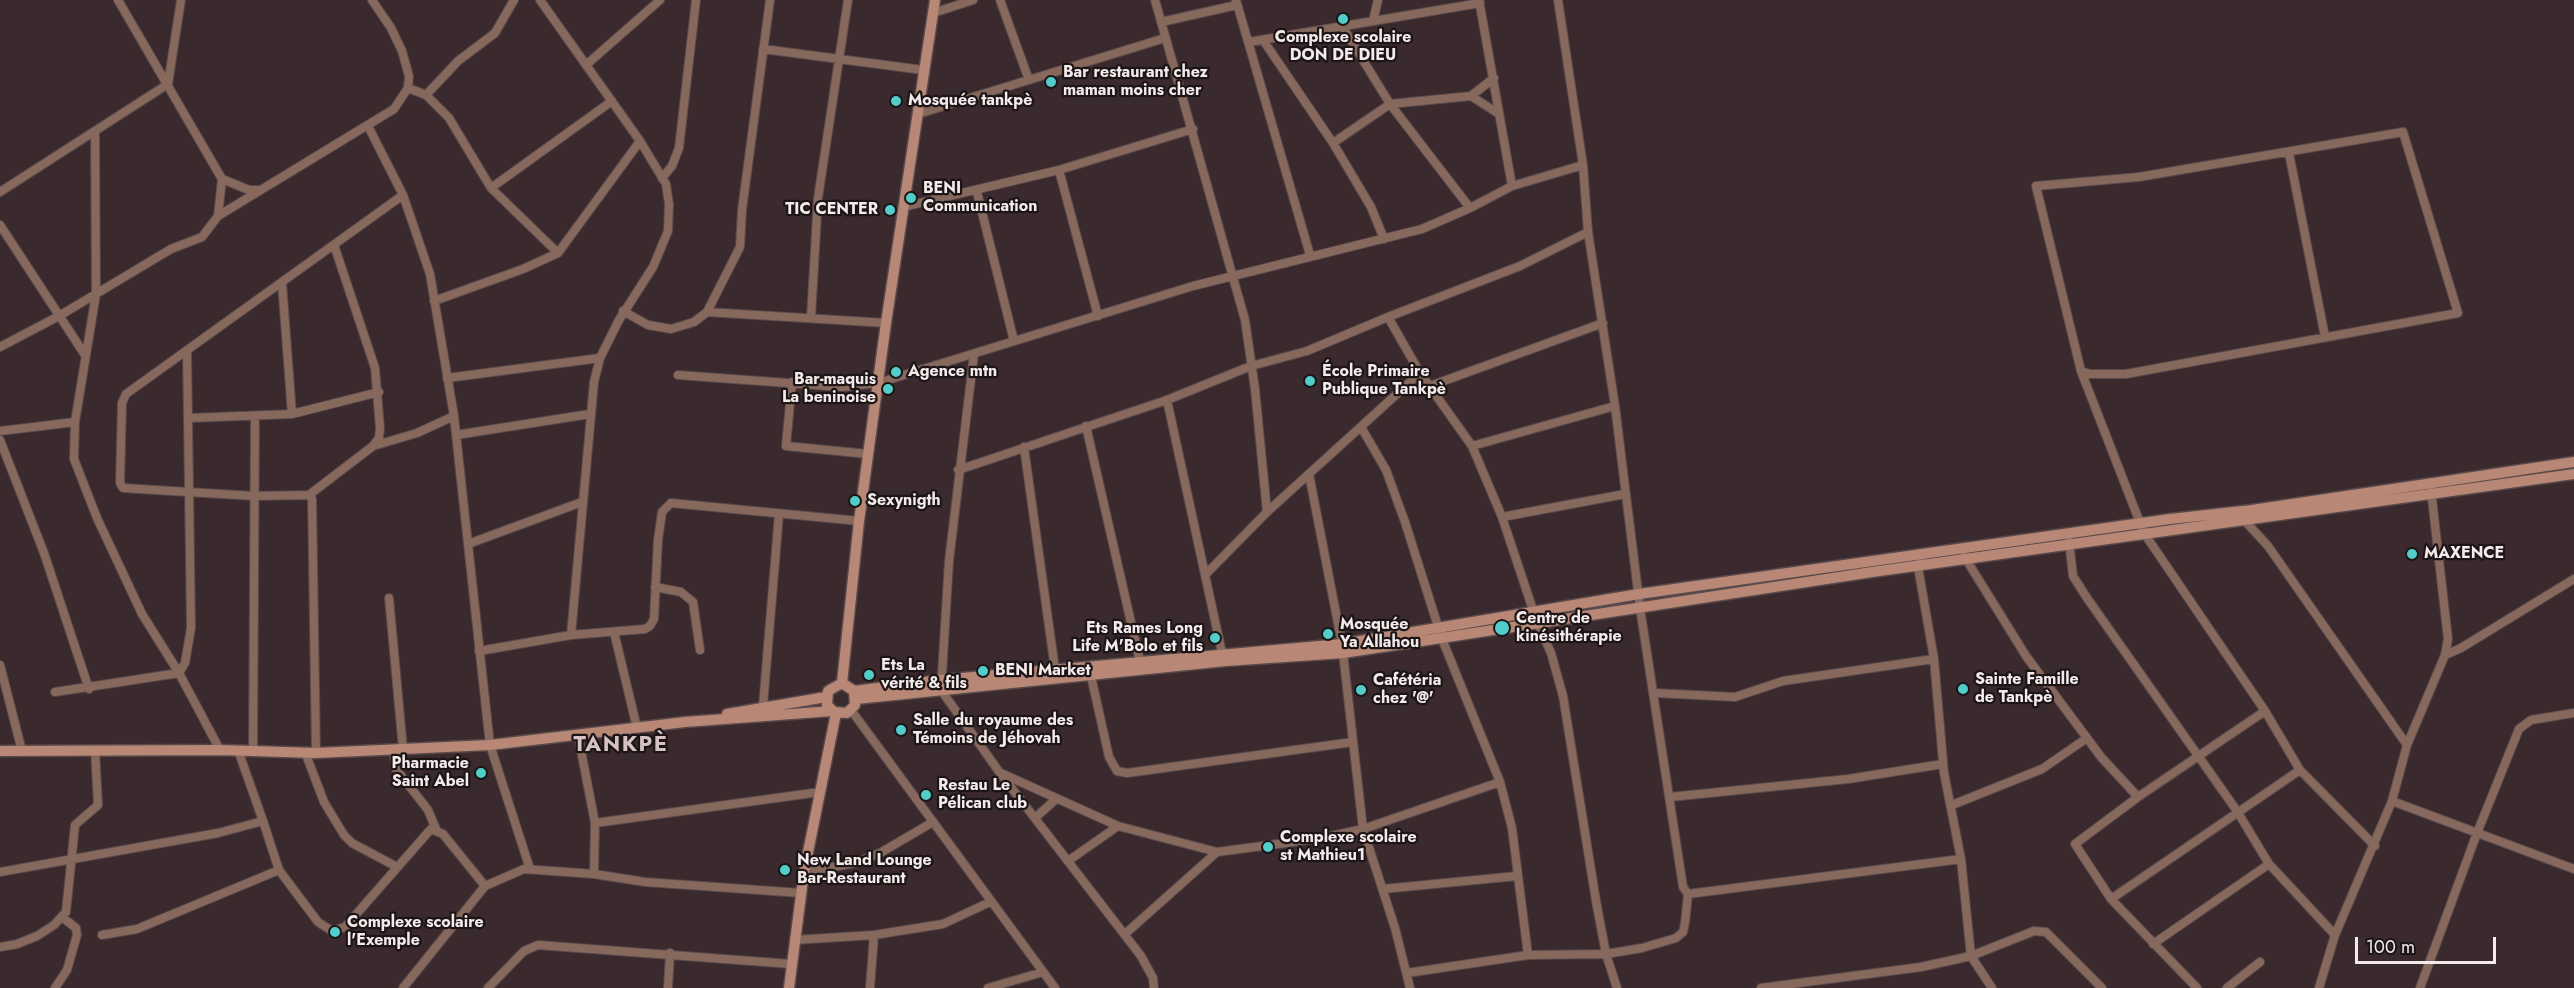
<!DOCTYPE html>
<html>
<head>
<meta charset="utf-8">
<style>
	body { margin:0 }
	#map { position:relative; width:2574px; height:988px; overflow:hidden; background:#3a2a2d; font-family:Jost,sans-serif }
	canvas { display:block }
	.scale { position:absolute; left:2355px; top:937px; width:141px; height:27px; box-sizing:border-box; border:3px solid #f4eaeb; border-top:0; padding-left:8px; font-size:18px; line-height:21px; white-space:nowrap; color:#f4eaeb; -webkit-text-stroke:4px #1c1516; paint-order:stroke }
</style>
</head>
<body>
<div id="map">
<canvas width="2574" height="988"></canvas>
<div class="scale">100 m</div>
</div>
<script>
const g = document.querySelector('canvas').getContext('2d');
g.lineJoin = 'round';
function shape(rows) {
  const path = new Path2D();
  for (const r of rows) {
    path.moveTo(r[0], r[1]);
    for (let i = 2; i < r.length; i += 2) path.lineTo(r[i], r[i + 1]);
  }
  return path;
}
function strokePath(path, color, width, dash) {
  g.strokeStyle = color;
  g.lineWidth = width;
  g.lineCap = dash ? 'butt' : 'round';
  g.setLineDash(dash || []);
  g.stroke(path);
}
function label(font, color, halo, rows, align = 'center') {
  g.font = font + ' Jost,sans-serif';
  g.lineWidth = 4.5;
  g.setLineDash([]);
  g.textBaseline = 'middle';
  g.strokeStyle = halo;
  g.fillStyle = color;
  for (const [text, x, y, turn = 0] of rows) {
    g.save();
    g.translate(x, y);
    g.rotate((+turn || 0) * Math.PI / 180);
    g.textAlign = isNaN(turn) ? turn : align;
    if (halo) g.strokeText(text, 0, 0);
    g.fillText(text, 0, 0);
    g.restore();
  }
}
const street = shape([
	[118,0,222,179,218,216],
	[540,0,640,141,666,184,669,204,668,231,653,267,619,320,600,358,594,382,571,635],
	[1000,0,1029,80],
	[1155,0,1245,320,1255,389,1267,512],
	[1236,0,1310,255],
	[1479,0,1512,186],
	[933,13,973,0],
	[1373,21,1378,0],
	[1161,22,1237,5],
	[1342,26,1390,104,1470,208,1512,186,1583,165],
	[1263,40,1333,143,1371,207,1384,239],
	[1249,42,1480,3],
	[763,49,923,70],
	[586,65,660,0],
	[408,88,426,95,449,118,491,188,558,253],
	[426,95,458,61,495,33,514,0],
	[1471,96,1499,114],
	[918,114,1165,38],
	[368,126,403,195,430,274,454,416,490,745,530,869],
	[95,131,96,294,75,422,74,459,97,518,142,614,179,673,220,750],
	[1333,143,1390,104,1471,96,1494,78],
	[2289,153,2325,337],
	[1059,170,1098,316],
	[662,178,672,166,679,148,696,0],
	[222,179,249,190,260,190],
	[491,188,612,101],
	[0,192,168,84,181,0],
	[977,192,1014,341],
	[903,207,1059,170,1193,129],
	[0,225,85,355],
	[334,245,375,368,380,428,379,438,373,446,309,495,254,496,123,488,120,483,122,403,126,394,403,195],
	[282,283,292,414],
	[434,301,523,269,558,253,640,141],
	[623,311,648,325,671,329,694,322,707,312,886,323],
	[707,312,740,247,742,210,770,0],
	[811,317,818,198,848,0],
	[1388,317,1420,373,1472,446,1502,517,1537,622,1551,653,1563,696,1596,901,1606,954,1617,988],
	[0,347,59,316,171,249,202,237,218,216,394,109,408,88,409,76,402,51,391,28,372,0],
	[974,354,949,561,941,690,1000,773,1141,956,1153,978,1154,988],
	[2081,371,2089,374,2126,374,2458,313,2403,132,2139,177,2036,186,2081,371,2144,533,2265,711,2300,770,2375,846],
	[678,375,842,387,878,383,1193,286,1422,229,1470,208],
	[447,378,600,358],
	[792,382,786,446,868,454],
	[1430,386,1603,323],
	[1167,400,1222,653],
	[190,418,292,414,379,392],
	[1086,426,1141,666],
	[1361,427,1386,470,1405,522,1442,639,1500,782,1512,828,1528,955],
	[0,431,75,422],
	[456,435,590,414],
	[0,440,44,553,89,689],
	[373,446,417,433,454,416],
	[1472,446,1615,406],
	[1024,447,1055,669],
	[958,470,1167,400,1251,366,1307,351,1388,317,1520,266,1588,232],
	[1309,474,1342,644,1363,829,1395,928,1410,988],
	[309,495,312,499,316,753],
	[1502,517,1625,494],
	[2245,517,2245,521,2268,546,2407,745],
	[2069,541,2073,576,2087,598,2237,811,2269,864,2335,935],
	[468,544,582,502],
	[1922,554,1918,567,1934,659,1944,773,1961,859,1971,956,1992,988],
	[1964,556,2026,656,2101,757,2138,797],
	[1206,574,1267,512,1420,373],
	[655,587,681,592,693,602,700,650],
	[389,598,403,749],
	[614,632,637,728],
	[479,651,571,635,645,629,650,626,654,619,658,540,662,512,671,503,859,521],
	[2445,655,2461,648,2574,579],
	[0,665,22,751],
	[1091,676,1109,757,1117,771,1127,773,1353,742],
	[55,692,179,673,185,663,191,628,187,351],
	[1655,693,1735,697,1783,681,1934,659],
	[763,706,779,514],
	[851,710,1055,988],
	[578,735,595,823,594,874,645,882,801,893],
	[393,750,396,769,428,810,436,829],
	[253,751,255,417],
	[305,752,324,802,344,835,352,843,397,867],
	[1003,774,1118,826,1217,852,1323,838,1363,829,1500,782],
	[1670,797,1848,779,1943,764],
	[2392,801,2574,869],
	[1952,805,2042,769,2087,738],
	[1035,818,1056,799],
	[595,823,820,792],
	[1068,861,1118,826],
	[279,870,318,922,332,931,345,927,431,829,443,834,485,886],
	[0,872,218,833,263,821,238,750],
	[804,872,855,863,880,853,933,822],
	[1383,889,1517,876],
	[1688,894,1961,859],
	[2111,899,2300,770],
	[1125,934,1217,852],
	[102,935,137,929,279,870,263,821],
	[794,940,874,935,943,924,990,902],
	[2153,944,2269,864],
	[0,947,17,944,37,936,54,925,66,912,75,825,98,805,95,750],
	[1407,973,1528,955,1606,954,1642,948,1676,938,1683,932,1685,923,1688,894,1683,887,1640,608,1615,406,1588,232,1583,165,1558,0],
	[55,988,67,970,77,935,76,928,62,917],
	[403,988,485,886,524,869,594,874],
	[488,988,524,951,538,945,791,964],
	[668,988,670,953],
	[870,988,874,935],
	[988,988,1043,972],
	[1761,988,1921,967,1971,956,2034,931,2046,932,2102,988],
	[2197,988,2111,899,2075,844,2138,797,2265,711],
	[2227,988,2260,962],
	[2319,988,2335,935,2392,801,2407,745,2445,655,2448,639,2431,490],
	[2420,988,2477,833,2519,729,2531,720,2574,713]
]);
const secondary = shape([
	[842,683,859,521,886,323,935,0],
	[854,691,855,705,847,713,834,712,827,705,828,691,842,683,854,691,940,680,1342,644,1639,594,2170,519,2252,510,2574,462],
	[856,699,1226,661,1343,653,1872,572,2574,474],
	[727,714,826,697],
	[0,751,220,750,316,753,490,745,685,722,832,711],
	[789,988,804,872,836,713]
]);
strokePath(street, '#58494b', 10);
strokePath(secondary, '#58494b', 13);
strokePath(street, '#87685d', 8);
strokePath(secondary, '#b88775', 10);
for (const [x, y, r, color] of [
	[1343,19,6,"#53cdca"],
	[1051,82,6,"#53cdca"],
	[896,101,6,"#53cdca"],
	[911,198,6,"#53cdca"],
	[890,210,6,"#53cdca"],
	[896,372,6,"#53cdca"],
	[1310,381,6,"#53cdca"],
	[888,389,6,"#53cdca"],
	[855,501,6,"#53cdca"],
	[2412,554,6,"#53cdca"],
	[1502,628,8,"#53cdca"],
	[1328,634,6,"#53cdca"],
	[1215,638,6,"#53cdca"],
	[983,671,6,"#53cdca"],
	[869,675,6,"#53cdca"],
	[1963,689,6,"#53cdca"],
	[1361,690,6,"#53cdca"],
	[901,730,6,"#53cdca"],
	[481,773,6,"#53cdca"],
	[926,795,6,"#53cdca"],
	[1268,847,6,"#53cdca"],
	[785,870,6,"#53cdca"],
	[335,932,6,"#53cdca"]
]) {
  const dot = new Path2D();
  dot.arc(x, y, r, 0, 2 * Math.PI);
  g.fillStyle = color;
  g.fill(dot);
  strokePath(dot, '#1c1516', 2);
}
label('bold 16px', '#f4eaeb', '#1c1516', [
	["Complexe scolaire",1343,38,"center"],
	["DON DE DIEU",1343,56,"center"],
	["Bar restaurant chez",1063,73],
	["maman moins cher",1063,91],
	["Mosquée tankpè",908,101],
	["BENI",923,189],
	["Communication",923,207],
	["TIC CENTER",878,210,"right"],
	["Agence mtn",908,372],
	["École Primaire",1322,372],
	["Publique Tankpè",1322,390],
	["Bar-maquis",876,380,"right"],
	["La beninoise",876,398,"right"],
	["Sexynigth",867,501],
	["MAXENCE",2424,554],
	["Centre de",1516,619],
	["kinésithérapie",1516,637],
	["Mosquée",1340,625],
	["Ya Allahou",1340,643],
	["Ets Rames Long",1203,629,"right"],
	["Life M'Bolo et fils",1203,647,"right"],
	["Ets La",881,666],
	["vérité & fils",881,684],
	["BENI Market",995,671],
	["Sainte Famille",1975,680],
	["de Tankpè",1975,698],
	["Cafétéria",1373,681],
	["chez '@'",1373,699],
	["Salle du royaume des",913,721],
	["Témoins de Jéhovah",913,739],
	["Pharmacie",469,764,"right"],
	["Saint Abel",469,782,"right"],
	["Restau Le",938,786],
	["Pélican club",938,804],
	["Complexe scolaire",1280,838],
	["st Mathieu1",1280,856],
	["New Land Lounge",797,861],
	["Bar-Restaurant",797,879],
	["Complexe scolaire",347,923],
	["l'Exemple",347,941]
], 'left');
g.letterSpacing = '1.5px';
label('bold 22px', '#d6c2c5', '#1c1516', [
	["TANKPÈ",621,746]
]);
g.letterSpacing = '0px';
</script>
</body>
</html>
